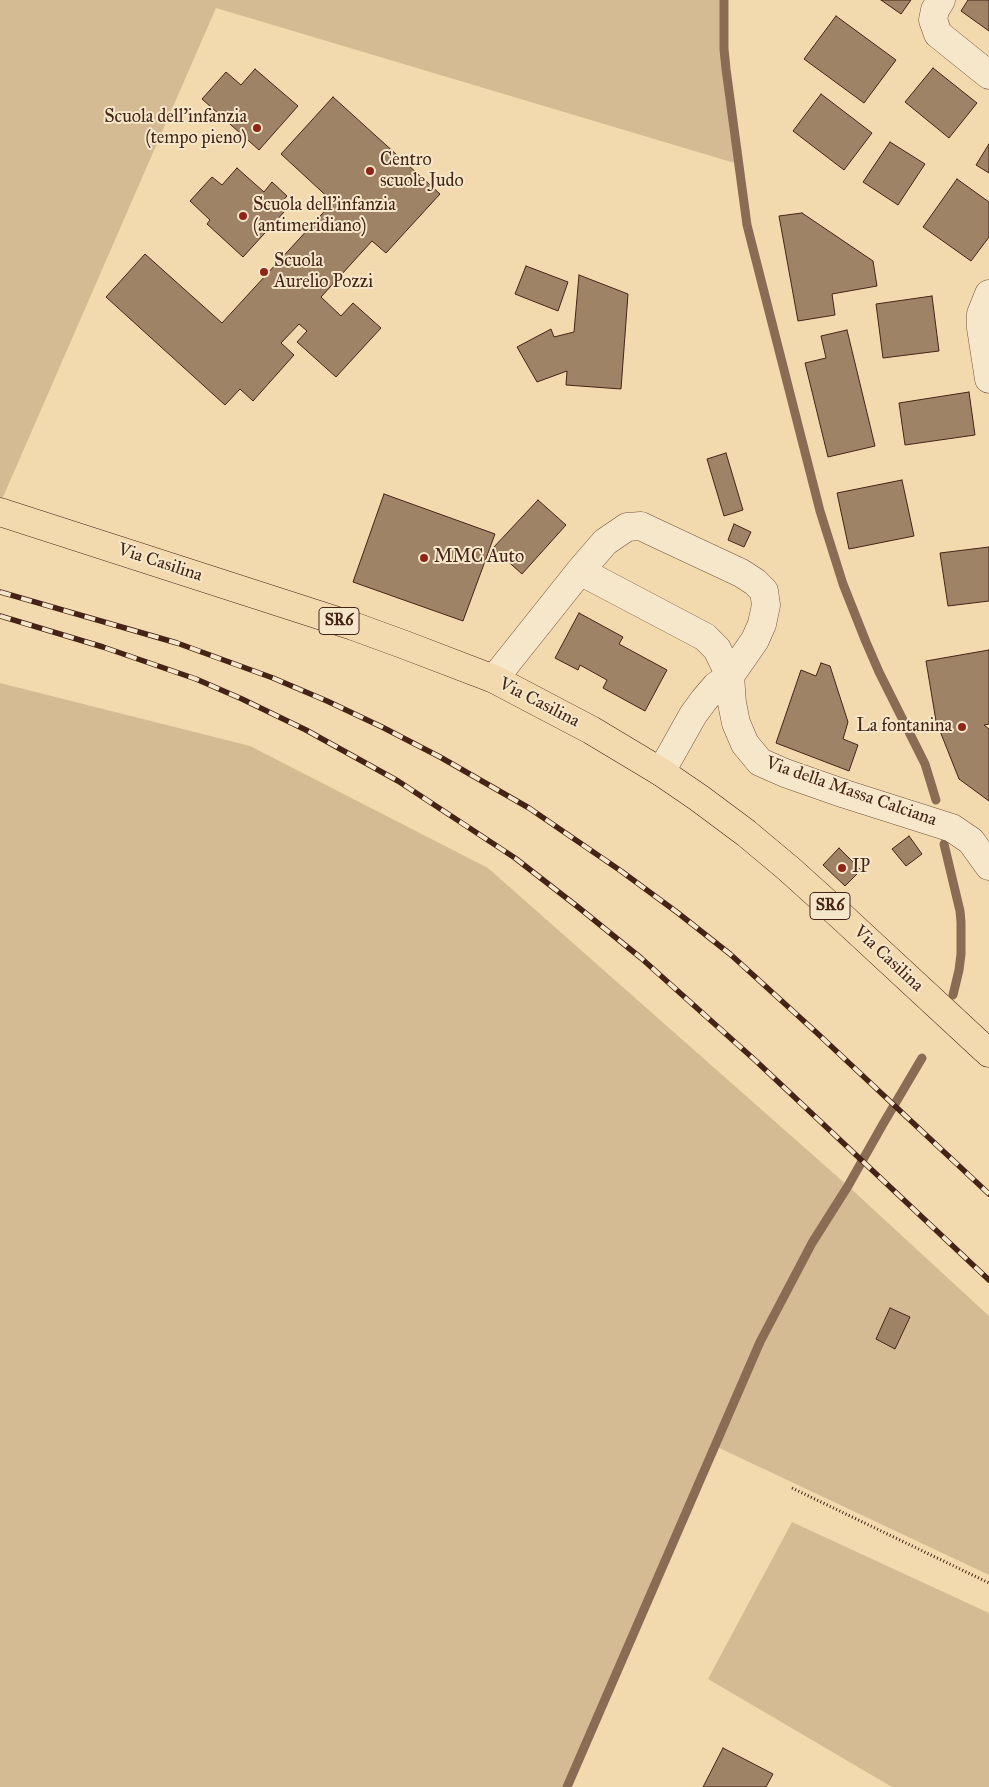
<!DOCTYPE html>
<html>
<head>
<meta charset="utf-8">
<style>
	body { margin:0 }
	canvas { display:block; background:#f2daae }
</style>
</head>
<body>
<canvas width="989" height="1787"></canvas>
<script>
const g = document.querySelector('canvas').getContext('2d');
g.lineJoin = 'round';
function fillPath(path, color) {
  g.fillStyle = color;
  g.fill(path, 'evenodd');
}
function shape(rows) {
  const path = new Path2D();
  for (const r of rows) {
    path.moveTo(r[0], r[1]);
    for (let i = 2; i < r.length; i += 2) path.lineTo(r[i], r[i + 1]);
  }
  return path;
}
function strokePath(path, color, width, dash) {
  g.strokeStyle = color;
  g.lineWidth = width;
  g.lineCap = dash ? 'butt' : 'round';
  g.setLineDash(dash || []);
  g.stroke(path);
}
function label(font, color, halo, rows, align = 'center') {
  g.font = font + ' "IM FELL Great Primer",serif';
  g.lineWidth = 4;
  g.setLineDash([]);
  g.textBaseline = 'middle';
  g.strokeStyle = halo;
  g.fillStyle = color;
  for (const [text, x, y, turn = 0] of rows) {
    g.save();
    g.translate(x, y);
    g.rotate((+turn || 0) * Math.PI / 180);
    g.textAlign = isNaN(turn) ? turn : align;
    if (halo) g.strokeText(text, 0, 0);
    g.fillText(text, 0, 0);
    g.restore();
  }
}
fillPath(shape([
	[0,0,724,0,724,49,728,92,738,164,216,8,0,504],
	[0,683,250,746,488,868,848,1186,989,1316,989,1575,715,1446,569,1787,0,1787],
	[890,1308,910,1318,895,1348,876,1339],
	[792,1522,989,1613,989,1787,892,1787,708,1679]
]), '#d5bb94');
strokePath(shape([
	[724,0,724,49,726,69,747,225,820,511,843,584,866,642,879,672,925,764,936,800],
	[944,844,960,911,961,922,961,954,959,970,953,995],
	[567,1787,760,1342,812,1243,848,1186,883,1124,922,1058]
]), '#896c53', 9);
const building = shape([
	[881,0,911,0,901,14,881,0],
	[968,0,989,0,989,31,961,11,968,0],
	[836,16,896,60,864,103,804,59,836,16],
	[933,68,977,103,949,138,905,102,933,68],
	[255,69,298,106,259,150,202,99,226,72,241,85,255,69],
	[821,94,872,133,844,170,793,131,821,94],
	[333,97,440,194,386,253,372,241,321,297,341,316,353,303,381,328,336,377,297,342,307,331,299,324,281,343,294,355,253,401,240,389,225,405,106,297,145,254,222,323,333,202,281,154,333,97],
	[890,142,925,164,898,205,863,182,890,142],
	[989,144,989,173,976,165,989,144],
	[237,168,264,192,272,182,287,196,279,205,285,211,243,257,207,224,210,220,190,201,212,177,222,185,237,168],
	[957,179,989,202,989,237,971,261,923,227,957,179],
	[802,213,873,261,877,286,832,294,835,315,798,321,779,216,802,213],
	[526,266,568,282,558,311,515,294,526,266],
	[579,275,628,294,621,389,566,385,567,371,537,382,517,347,551,329,554,337,574,332,579,275],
	[932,296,939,351,883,358,876,304,932,296],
	[847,330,875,446,828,457,805,363,826,358,821,336,847,330],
	[969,392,975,435,905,445,899,403,969,392],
	[726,453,743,510,724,516,707,459,726,453],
	[902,480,914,536,849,549,837,493,902,480],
	[384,494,495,534,463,621,353,582,384,494],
	[538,500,566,525,522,574,493,548,538,500],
	[734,524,751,532,744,547,728,540,734,524],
	[989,547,989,601,948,606,940,553,989,547],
	[579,613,623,637,619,644,667,670,645,711,603,688,607,680,580,665,578,670,555,658,579,613],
	[989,650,989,724,984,725,989,729,989,801,959,779,936,721,926,661,989,650],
	[821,663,830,666,848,722,843,739,858,745,849,771,776,743,801,670,816,676,821,663],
	[909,836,922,854,906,866,892,849,909,836],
	[839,848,861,870,845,886,823,865,839,848],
	[890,1308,910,1317,895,1349,876,1339,890,1308],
	[723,1748,773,1774,766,1787,703,1787,723,1748]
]);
fillPath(building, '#9f8366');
strokePath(building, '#452417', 1);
const minor = shape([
	[941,0,935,10,933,20,938,34,989,75],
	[989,294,981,314,981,328,989,379],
	[580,571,705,637,717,649,730,676,716,686,704,700,693,715,661,772],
	[494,679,580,571,605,542,627,527,641,526,647,529,741,573,755,582,764,591,766,605,762,624,755,640,730,676,732,703,736,723,745,744,760,762,785,773,845,794,952,828,971,841,989,866]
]);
const major = shape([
	[0,512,353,626,405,645,494,679,591,730,661,772,699,798,746,833,789,869,840,915,989,1053]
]);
strokePath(minor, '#70523d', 29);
strokePath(major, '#452417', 29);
strokePath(shape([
	[792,1488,989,1583]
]), '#452417', 3, [1, 2.5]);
strokePath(minor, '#f7e7ca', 28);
strokePath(major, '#f2daae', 28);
const rail = shape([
	[0,592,177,643,273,678,327,701,382,727,440,757,529,808,621,871,678,913,730,954,817,1033,989,1194],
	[0,616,103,647,196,679,242,699,306,730,398,781,515,858,578,907,641,958,756,1061,989,1280]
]);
strokePath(rail, '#452417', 5.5);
strokePath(rail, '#f7e7ca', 4, [11]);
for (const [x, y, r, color] of [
	[257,128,5,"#8f2418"],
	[370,171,5,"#8f2418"],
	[243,216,5,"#8f2418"],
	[264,272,5,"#8f2418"],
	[424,558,5,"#8f2418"],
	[962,727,5,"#8f2418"],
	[842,868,5,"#8f2418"]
]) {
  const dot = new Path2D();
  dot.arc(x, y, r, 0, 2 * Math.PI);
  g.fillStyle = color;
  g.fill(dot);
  strokePath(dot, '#f7e7ca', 2);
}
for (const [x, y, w] of [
	[339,621,40],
	[830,906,40]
]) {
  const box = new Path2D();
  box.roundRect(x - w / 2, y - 13.5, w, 27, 4);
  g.fillStyle = '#f7e7ca';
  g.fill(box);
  strokePath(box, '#452417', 1);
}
label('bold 16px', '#452417', null, [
	["SR6",339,621],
	["SR6",830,906]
]);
label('18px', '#452417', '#f7e7ca', [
	["Scuola dell'infanzia",247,118,"right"],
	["(tempo pieno)",247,139,"right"],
	["Centro",380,161],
	["scuole Judo",380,182],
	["Scuola dell'infanzia",253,206],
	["(antimeridiano)",253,227],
	["Scuola",274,262],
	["Aurelio Pozzi",274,283],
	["MMC Auto",434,558],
	["La fontanina",952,727,"right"],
	["IP",852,868]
], 'left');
label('18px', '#452417', '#f7e7ca', [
	["Via Casilina",160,563,18],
	["Via Casilina",539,703,27],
	["Via della Massa Calciana",851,792,19],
	["Via Casilina",888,959,43]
]);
</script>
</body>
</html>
